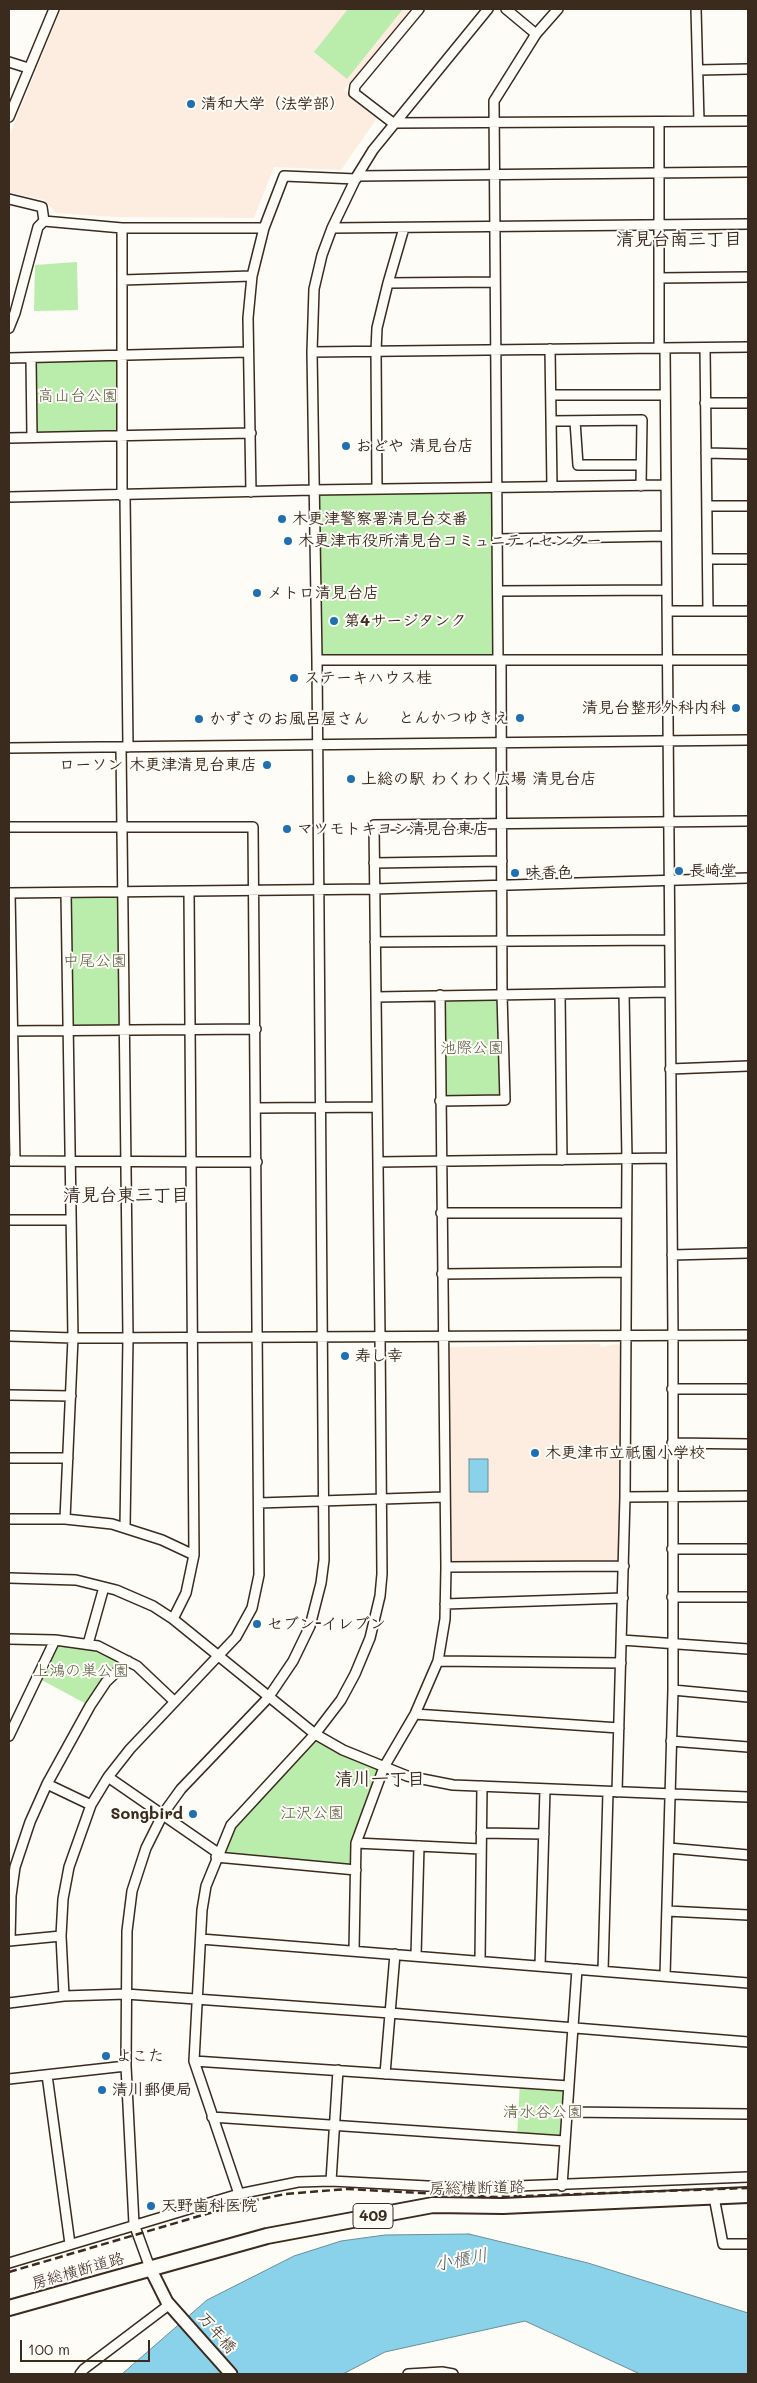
<!DOCTYPE html>
<html>
<head>
<meta charset="utf-8">
<style>
	body { margin:0 }
	#map { position:relative; width:757px; height:2383px; overflow:hidden; background:#fdfcf7; font-family:Mali,sans-serif }
	canvas { display:block }
	.frame { position:absolute; inset:0; border:10px solid #3b2a1e; pointer-events:none }
	.scale { position:absolute; left:20px; top:2340px; width:130px; height:22px; box-sizing:border-box; border:2px solid #3b2a1e; border-top:0; padding-left:6px; font-size:15px; line-height:18px; white-space:nowrap; color:#3b2a1e; -webkit-text-stroke:4px #fdfcf7; paint-order:stroke }
</style>
</head>
<body>
<div id="map">
<canvas width="757" height="2383"></canvas>
<div class="frame"></div>
<div class="scale">100 m</div>
</div>
<script>
const g = document.querySelector('canvas').getContext('2d');
g.lineJoin = 'round';
function fillPath(path, color) {
  g.fillStyle = color;
  g.fill(path, 'evenodd');
}
function shape(rows) {
  const path = new Path2D();
  for (const r of rows) {
    path.moveTo(r[0], r[1]);
    for (let i = 2; i < r.length; i += 2) path.lineTo(r[i], r[i + 1]);
  }
  return path;
}
function strokePath(path, color, width, dash) {
  g.strokeStyle = color;
  g.lineWidth = width;
  g.lineCap = dash ? 'butt' : 'round';
  g.setLineDash(dash || []);
  g.stroke(path);
}
function label(font, color, halo, rows, align = 'center') {
  g.font = font + ' Mali,"Klee One",sans-serif';
  g.lineWidth = 4;
  g.setLineDash([]);
  g.textBaseline = 'middle';
  g.strokeStyle = halo;
  g.fillStyle = color;
  for (const [text, x, y, turn = 0] of rows) {
    g.save();
    g.translate(x, y);
    g.rotate((+turn || 0) * Math.PI / 180);
    g.textAlign = isNaN(turn) ? turn : align;
    if (halo) g.strokeText(text, 0, 0);
    g.fillText(text, 0, 0);
    g.restore();
  }
}
fillPath(shape([
	[61,9,411,9,344,90,377,118,341,170,274,167,254,218,117,217,56,213,44,200,9,192,9,137],
	[600,1344,601,1347,618,1344,621,1347,620,1560,616,1562,454,1564,450,1559,448,1347]
]), '#fcede0');
fillPath(shape([
	[348,9,403,9,347,79,314,52],
	[77,262,78,310,34,311,35,265],
	[115,358,120,362,119,428,115,432,41,434,36,430,36,363,41,359],
	[493,491,495,656,321,657,316,493],
	[123,892,124,1030,68,1031,66,893],
	[502,994,505,1100,440,1101,440,995],
	[55,1640,84,1643,128,1661,90,1706,38,1678],
	[315,1734,384,1767,356,1843,356,1870,218,1853,231,1825],
	[520,2082,569,2086,565,2141,517,2137]
]), '#baecac');
const water = shape([
	[469,1459,488,1459,488,1492,469,1492,469,1459],
	[469,2234,588,2263,748,2313,748,2374,640,2374,525,2321,385,2352,343,2374,122,2374,207,2300,294,2256,341,2241,385,2235,469,2234]
]);
fillPath(water, '#89d2ea');
strokePath(water, '#6a8f98', 1);
const minor = shape([
	[419,9,355,86,354,93,393,123,748,121],
	[506,9,536,34],
	[696,9,699,121],
	[9,62,28,68],
	[698,70,748,69],
	[9,117,54,9],
	[659,122,659,348],
	[357,176,748,172],
	[9,199,42,207,44,221],
	[332,228,748,224],
	[659,278,748,277],
	[122,280,252,276],
	[388,283,495,282],
	[9,328,15,313,38,227,44,221,122,228,264,228],
	[705,348,708,611],
	[550,349,552,487],
	[312,352,748,347],
	[9,358,248,352],
	[31,358,32,437],
	[551,395,665,395],
	[705,403,748,403],
	[551,421,642,420,641,486],
	[575,421,578,465,641,465],
	[9,438,251,433],
	[706,453,748,454],
	[377,489,376,351,377,328,388,283,404,228],
	[251,492,248,318,252,276,264,228,284,176,356,179],
	[122,496,122,228],
	[125,496,128,747],
	[9,497,313,490,666,485],
	[707,506,748,506],
	[497,539,666,536],
	[708,559,748,559],
	[498,591,666,590],
	[667,611,748,611],
	[317,660,748,660],
	[498,660,494,101,536,34,558,9],
	[121,747,128,1338,125,1527],
	[9,748,748,740],
	[9,827,253,827,259,1575,252,1608,236,1637,130,1749,108,1777,91,1805,69,1867,63,1899,61,1936,64,1996],
	[374,863,502,861],
	[9,893,374,889,748,878],
	[10,893,15,1161],
	[375,942,669,940],
	[560,994,562,1160],
	[376,997,670,992],
	[9,1031,256,1029],
	[670,1069,748,1066],
	[440,1101,505,1100,502,994,501,660],
	[257,1108,377,1107],
	[9,1161,257,1162],
	[378,1162,671,1158],
	[441,1213,626,1213],
	[9,1220,71,1220],
	[672,1255,748,1253],
	[442,1274,625,1272],
	[9,1336,73,1338,748,1335],
	[672,1389,748,1389],
	[9,1395,71,1396],
	[672,1443,748,1444],
	[9,1458,68,1458],
	[625,1497,748,1496],
	[259,1503,444,1497],
	[9,1519,65,1519,112,1524,162,1540,194,1555],
	[65,1519,73,1338,66,893],
	[672,1549,748,1549],
	[446,1567,624,1566],
	[9,1578,76,1580,116,1590,153,1606,173,1619,315,1734,343,1750,407,1776,453,1785,748,1797],
	[672,1597,748,1597],
	[445,1604,623,1598],
	[173,1619,186,1593,194,1555,189,892],
	[9,1639,55,1640,98,1646,137,1666,174,1701],
	[622,1640,748,1649],
	[88,1644,104,1587],
	[438,1661,621,1663],
	[673,1690,748,1697],
	[415,1714,619,1728],
	[9,1736,55,1640],
	[671,1741,748,1747],
	[108,1777,218,1853],
	[47,1784,91,1805],
	[617,1792,625,1497,627,1159,624,993],
	[481,1833,544,1834],
	[356,1843,481,1849],
	[669,1848,748,1855],
	[216,1857,356,1870],
	[667,1911,748,1915],
	[201,1939,748,1983],
	[9,1941,61,1936],
	[10,1941,11,1896,15,1867,30,1822,47,1784,90,1706,106,1682,128,1661],
	[354,1951,356,1843,384,1767,415,1714,438,1661,445,1619,446,1567,440,995],
	[416,1956,419,1846],
	[480,1961,482,1786],
	[540,1966,545,1789],
	[603,1971,608,1792],
	[665,1976,673,1690,673,1335,665,348],
	[9,2003,64,1996,126,1994,390,2013,748,2042],
	[194,2061,569,2086],
	[385,2074,395,1954],
	[47,2075,70,2244],
	[9,2079,126,2066],
	[567,2112,748,2114],
	[212,2117,565,2141],
	[331,2181,338,2070],
	[562,2186,577,1969],
	[239,2194,194,2061,202,1910,206,1886,231,1825,315,1734,341,1700,355,1674,370,1638,380,1596,382,1574,380,1336,374,825,748,821],
	[714,2197,723,2244,748,2244],
	[9,2263,239,2194,298,2182,331,2181,466,2188,748,2177],
	[150,2268,134,2224,126,2066,127,1931,132,1891,146,1848,163,1814,181,1789,268,1698,293,1661,310,1626,321,1583,324,1560,317,660,312,352,314,289,322,255,332,228,357,176,373,150,488,9],
	[80,2374,84,2369,170,2304],
	[408,2374,442,2372,453,2374]
]);
const major = shape([
	[150,2268,167,2302,231,2374]
]);
const highway = shape([
	[9,2308,267,2236,433,2205,503,2206,748,2195]
]);
strokePath(minor, '#3b2a1e', 12);
strokePath(major, '#3b2a1e', 15);
strokePath(highway, '#3b2a1e', 18);
strokePath(minor, '#fdfcf7', 9);
strokePath(major, '#fdfcf7', 11);
strokePath(highway, '#fdfcf7', 14);
strokePath(shape([
	[9,2272,247,2202,285,2194,347,2189,496,2197,748,2188]
]), '#3b2a1e', 2.5, [8, 4]);
for (const [x, y, r, color] of [
	[191,104,5,"#1f6fb2"],
	[346,446,5,"#1f6fb2"],
	[282,519,5,"#1f6fb2"],
	[288,541,5,"#1f6fb2"],
	[257,593,5,"#1f6fb2"],
	[334,621,5,"#1f6fb2"],
	[294,678,5,"#1f6fb2"],
	[736,708,5,"#1f6fb2"],
	[520,718,5,"#1f6fb2"],
	[199,719,5,"#1f6fb2"],
	[267,765,5,"#1f6fb2"],
	[351,779,5,"#1f6fb2"],
	[287,829,5,"#1f6fb2"],
	[679,871,5,"#1f6fb2"],
	[515,873,5,"#1f6fb2"],
	[345,1356,5,"#1f6fb2"],
	[535,1453,5,"#1f6fb2"],
	[257,1624,5,"#1f6fb2"],
	[193,1814,5,"#1f6fb2"],
	[106,2056,5,"#1f6fb2"],
	[102,2090,5,"#1f6fb2"],
	[151,2206,5,"#1f6fb2"]
]) {
  const dot = new Path2D();
  dot.arc(x, y, r, 0, 2 * Math.PI);
  g.fillStyle = color;
  g.fill(dot);
  strokePath(dot, '#fdfcf7', 2);
}
for (const [x, y, w] of [
	[373,2216,40]
]) {
  const box = new Path2D();
  box.roundRect(x - w / 2, y - 12.5, w, 25, 4);
  g.fillStyle = '#fdfcf7';
  g.fill(box);
  strokePath(box, '#3b2a1e', 1);
}
label('bold 15px', '#3b2a1e', null, [
	["409",373,2216]
]);
label('bold 16px', '#3b2a1e', '#fdfcf7', [
	["清和大学（法学部）",201,104],
	["おどや 清見台店",356,446],
	["木更津警察署清見台交番",292,519],
	["木更津市役所清見台コミュニティセンター",298,541],
	["メトロ清見台店",267,593],
	["第4サージタンク",344,621],
	["ステーキハウス桂",304,678],
	["清見台整形外科内科",726,708,"right"],
	["とんかつゆきえ",510,718,"right"],
	["かずさのお風呂屋さん",209,719],
	["ローソン 木更津清見台東店",257,765,"right"],
	["上総の駅 わくわく広場 清見台店",361,779],
	["マツモトキヨシ清見台東店",297,829],
	["長崎堂",689,871],
	["味香色",525,873],
	["寿し幸",355,1356],
	["木更津市立祇園小学校",545,1453],
	["セブン-イレブン",267,1624],
	["Songbird",183,1814,"right"],
	["よこた",116,2056],
	["清川郵便局",112,2090],
	["天野歯科医院",161,2206]
], 'left');
label('16px', '#5b5a42', '#fdfcf7', [
	["高山台公園",78,396],
	["中尾公園",95,961],
	["池際公園",472,1048],
	["上鴻の巣公園",81,1671],
	["江沢公園",312,1813],
	["清水谷公園",543,2112]
]);
label('16px', '#3b2a1e', '#fdfcf7', [
	["房総横断道路",477,2188,-1],
	["房総横断道路",78,2271,-16],
	["万年橋",217,2333,49]
]);
label('bold 18px', '#3b2a1e', '#fdfcf7', [
	["清見台南三丁目",679,239],
	["清見台東三丁目",126,1195],
	["清川一丁目",380,1779]
]);
label('italic 18px', '#525c5b', '#fdfcf7', [
	["小櫃川",461,2260,-11]
]);
</script>
</body>
</html>
